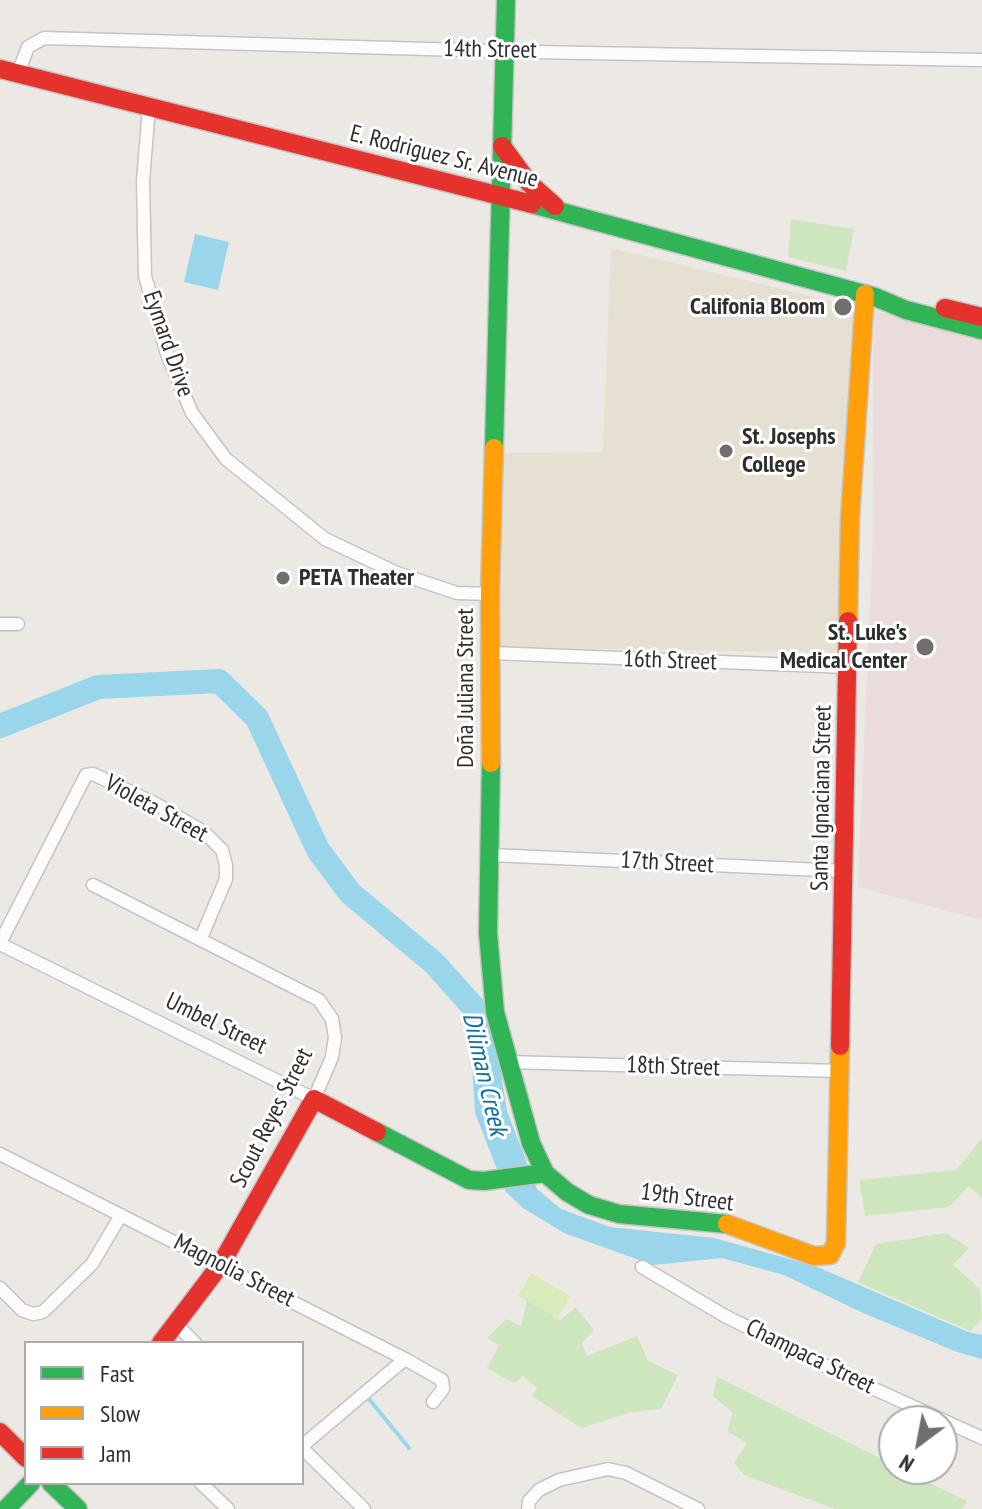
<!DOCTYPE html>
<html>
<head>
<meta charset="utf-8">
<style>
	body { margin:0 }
	#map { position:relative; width:982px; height:1509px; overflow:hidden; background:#ece8e4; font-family:"PT Sans Narrow",sans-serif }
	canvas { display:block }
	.legend { position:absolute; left:24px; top:1341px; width:280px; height:144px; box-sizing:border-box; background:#fff; border:2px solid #ababab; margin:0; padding:10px 14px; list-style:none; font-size:24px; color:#2e2e2e }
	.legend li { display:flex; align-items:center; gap:16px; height:40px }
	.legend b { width:40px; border:2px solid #ababab }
	.north { position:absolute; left:878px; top:1405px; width:80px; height:80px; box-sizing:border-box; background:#fff; border:2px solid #ababab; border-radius:50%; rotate:212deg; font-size:22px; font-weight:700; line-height:32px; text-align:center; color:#2e2e2e }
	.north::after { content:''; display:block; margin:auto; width:28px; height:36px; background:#706f6e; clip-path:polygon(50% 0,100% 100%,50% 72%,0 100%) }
</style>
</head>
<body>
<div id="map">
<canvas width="982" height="1509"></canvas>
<ul class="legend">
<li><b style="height:10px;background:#30b455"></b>Fast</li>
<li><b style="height:10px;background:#ff9f0a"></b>Slow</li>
<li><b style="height:10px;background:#e5322d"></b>Jam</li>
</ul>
<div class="north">N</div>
</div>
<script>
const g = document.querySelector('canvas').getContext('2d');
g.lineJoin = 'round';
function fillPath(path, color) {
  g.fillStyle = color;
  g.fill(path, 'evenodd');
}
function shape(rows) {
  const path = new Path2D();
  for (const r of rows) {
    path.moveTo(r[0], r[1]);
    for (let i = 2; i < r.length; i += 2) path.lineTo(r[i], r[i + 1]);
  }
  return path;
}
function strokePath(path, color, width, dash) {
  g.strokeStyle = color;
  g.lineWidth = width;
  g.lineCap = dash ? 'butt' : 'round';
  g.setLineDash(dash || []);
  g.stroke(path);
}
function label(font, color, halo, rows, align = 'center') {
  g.font = font + ' "PT Sans Narrow",sans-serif';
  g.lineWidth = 6;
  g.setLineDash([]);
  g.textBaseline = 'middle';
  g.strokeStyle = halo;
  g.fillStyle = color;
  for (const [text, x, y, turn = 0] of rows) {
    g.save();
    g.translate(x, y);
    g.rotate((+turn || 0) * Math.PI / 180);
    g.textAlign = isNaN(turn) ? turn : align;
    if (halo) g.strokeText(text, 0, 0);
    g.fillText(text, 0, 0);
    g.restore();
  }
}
fillPath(shape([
	[611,248,856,307,839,653,500,647,504,453,603,452]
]), '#e6e0d3');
fillPath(shape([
	[874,311,982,337,982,920,858,887,873,536]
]), '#e9dcdb');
fillPath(shape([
	[791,219,854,229,846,271,788,257],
	[982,1138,982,1198,969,1186,949,1207,865,1216,859,1180,956,1170],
	[946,1233,969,1248,953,1265,980,1289,982,1319,970,1331,858,1282,876,1244],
	[527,1300,560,1320,576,1307,594,1330,582,1343,587,1356,637,1336,648,1361,678,1375,661,1409,631,1412,581,1428,532,1396,537,1388,523,1376,514,1383,487,1368,499,1345,487,1338,506,1319,521,1326],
	[717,1377,894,1465,894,1469,902,1469,967,1501,961,1509,835,1509,744,1475,734,1463,747,1443,727,1431,733,1413,713,1396]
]), '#cee6be');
fillPath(shape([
	[531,1273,570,1296,558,1318,518,1296]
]), '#d9eabb');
fillPath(shape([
	[195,234,229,242,218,290,184,282],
	[469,1017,492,1017,507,1111,537,1189,561,1209,610,1227,714,1238,815,1266,968,1332,982,1335,982,1359,957,1352,863,1313,784,1275,722,1258,653,1265,564,1233,523,1208,506,1192,475,1113]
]), '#99d6ec');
strokePath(shape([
	[369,1399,409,1448]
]), '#99d6ec', 4);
strokePath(shape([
	[0,726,98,687,219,681,257,718,318,850,350,893,434,963,476,1010,482,1050]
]), '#99d6ec', 24);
const street = shape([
	[18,73,28,47,44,38,531,52,982,60],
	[149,107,143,181,145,276,167,354,192,413,226,459,325,539,397,573,457,593,490,594],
	[0,624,18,624],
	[491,653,848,667],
	[491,855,844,871],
	[0,943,86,775,93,774,156,804,204,832,222,850,226,865,226,879,201,938],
	[0,944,314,1099,332,1057,335,1037,332,1019,319,1000,93,885],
	[507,1062,840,1071],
	[0,1154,405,1359,442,1380,443,1389,433,1402],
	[642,1267,725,1316,846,1376,982,1438],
	[0,1288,22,1310,33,1314,43,1312,92,1264,121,1215],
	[177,1325,195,1343],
	[302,1446,405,1359],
	[302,1448,364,1509],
	[201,1483,228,1509],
	[528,1509,529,1501,539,1490,559,1480,608,1469,626,1473,698,1509]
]);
const fast = shape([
	[532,204,875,297,906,310,982,330],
	[494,448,506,0],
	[491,763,488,933,495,1012,531,1143,545,1173,567,1192,589,1205,619,1214,727,1224],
	[377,1132,469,1180,484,1181,545,1173],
	[51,1483,78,1509],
	[6,1509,31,1483]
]);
const slow = shape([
	[848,621,850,518,865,294],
	[491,763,490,594,494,448],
	[727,1224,814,1256,830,1255,836,1243,840,1046]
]);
const jam = shape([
	[0,69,532,204],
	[502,146,529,183,555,206],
	[945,308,982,317],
	[840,1046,848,621],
	[161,1343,221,1264,314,1099,377,1132],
	[0,1432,26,1458]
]);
strokePath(street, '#c5c4c5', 15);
strokePath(fast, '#c5c4c5', 21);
strokePath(slow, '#c5c4c5', 21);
strokePath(jam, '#c5c4c5', 21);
strokePath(street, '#fcfcfb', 12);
strokePath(fast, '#30b455', 18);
strokePath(slow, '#ff9f0a', 18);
strokePath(jam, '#e5322d', 18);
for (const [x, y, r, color] of [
	[843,307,10,"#706f6e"],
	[726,451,8,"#706f6e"],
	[283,578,8,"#706f6e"],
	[925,647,10,"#706f6e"]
]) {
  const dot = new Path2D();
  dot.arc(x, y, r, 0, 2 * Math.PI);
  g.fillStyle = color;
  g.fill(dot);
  strokePath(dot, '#fff', 3);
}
label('24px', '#2e2e2e', '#fff', [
	["14th Street",490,50,1],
	["E. Rodriguez Sr. Avenue",444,157,14],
	["Eymard Drive",168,344,71],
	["16th Street",670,661,2],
	["Doña Juliana Street",466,688,-90],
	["Santa Ignaciana Street",822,798,-89],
	["Violeta Street",156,809,29],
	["17th Street",667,863,3],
	["Umbel Street",216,1024,26],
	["18th Street",673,1067,2],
	["Scout Reyes Street",272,1118,-63],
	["19th Street",687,1198,7],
	["Magnolia Street",234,1271,27],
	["Champaca Street",810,1357,26]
]);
label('bold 24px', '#2e2e2e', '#fff', [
	["Califonia Bloom",825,307],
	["St. Josephs",742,437,"left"],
	["College",742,465,"left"],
	["PETA Theater",299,578,"left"],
	["St. Luke's",907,633],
	["Medical Center",907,661]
], 'right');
label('italic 26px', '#0d6fa3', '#fff', [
	["Diliman Creek",484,1074,77]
]);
</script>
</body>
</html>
